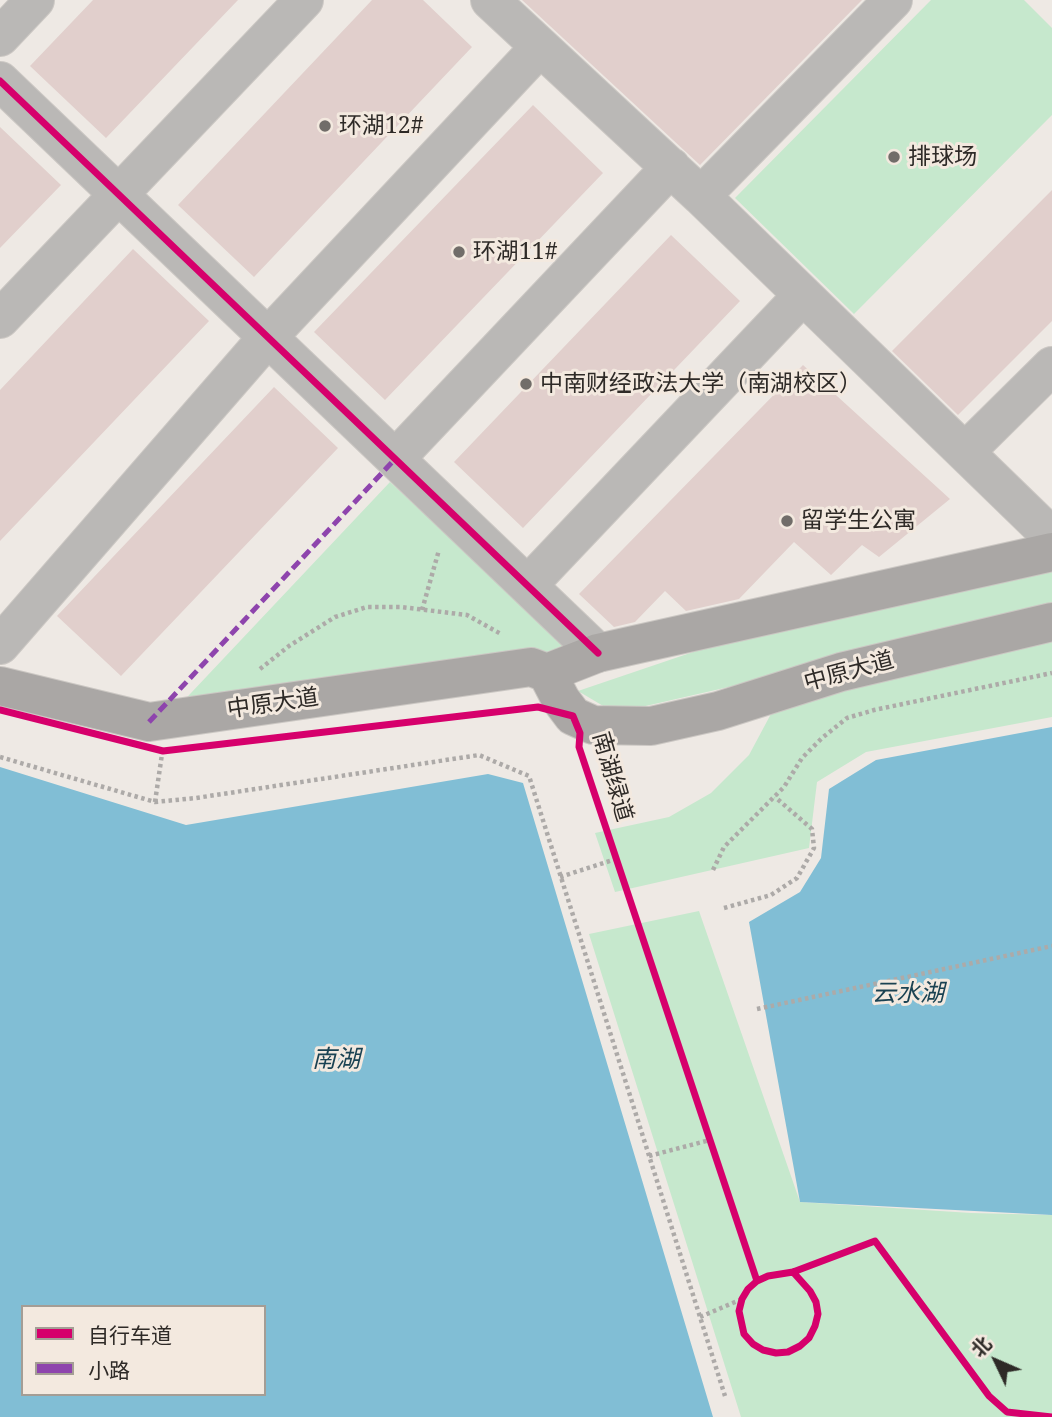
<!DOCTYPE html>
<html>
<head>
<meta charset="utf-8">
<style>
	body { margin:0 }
	#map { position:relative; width:1052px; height:1417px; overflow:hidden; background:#eee9e4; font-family:"Noto Serif","Noto Sans SC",serif }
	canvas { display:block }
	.legend { position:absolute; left:21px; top:1305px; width:245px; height:91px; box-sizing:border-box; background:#f3e9df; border:2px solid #a49d95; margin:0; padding:9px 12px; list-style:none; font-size:21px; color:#2e2a27 }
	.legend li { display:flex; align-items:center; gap:14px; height:35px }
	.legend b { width:35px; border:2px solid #a49d95 }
	.north { position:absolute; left:961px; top:1326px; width:70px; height:70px; -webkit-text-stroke:5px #f3e9df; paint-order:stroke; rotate:314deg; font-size:19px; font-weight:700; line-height:28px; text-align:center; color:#2e2a27 }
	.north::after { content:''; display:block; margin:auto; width:24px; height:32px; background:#2e2a27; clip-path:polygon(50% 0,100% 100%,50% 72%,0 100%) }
</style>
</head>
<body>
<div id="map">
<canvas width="1052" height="1417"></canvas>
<ul class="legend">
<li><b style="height:9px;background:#d6006c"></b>自行车道</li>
<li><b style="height:9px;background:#8e44ad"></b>小路</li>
</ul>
<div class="north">北</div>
</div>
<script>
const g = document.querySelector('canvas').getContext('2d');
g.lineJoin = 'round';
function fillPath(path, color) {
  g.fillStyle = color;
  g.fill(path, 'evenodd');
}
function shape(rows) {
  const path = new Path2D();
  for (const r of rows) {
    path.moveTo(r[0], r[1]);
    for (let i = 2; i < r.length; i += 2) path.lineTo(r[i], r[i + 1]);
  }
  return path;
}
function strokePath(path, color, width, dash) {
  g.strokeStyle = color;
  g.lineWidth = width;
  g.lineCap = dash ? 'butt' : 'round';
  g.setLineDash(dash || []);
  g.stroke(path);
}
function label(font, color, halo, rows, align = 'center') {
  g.font = font + ' "Noto Serif","Noto Sans SC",serif';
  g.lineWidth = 6;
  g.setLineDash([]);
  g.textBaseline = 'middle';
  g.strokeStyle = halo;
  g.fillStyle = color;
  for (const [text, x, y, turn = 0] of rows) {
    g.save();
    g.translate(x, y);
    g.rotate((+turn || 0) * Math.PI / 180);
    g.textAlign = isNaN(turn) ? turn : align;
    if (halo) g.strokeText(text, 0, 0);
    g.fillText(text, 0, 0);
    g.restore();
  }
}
fillPath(shape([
	[931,0,1024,0,1052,28,1052,115,854,314,735,198],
	[390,482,571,649,174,711],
	[1052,564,1052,613,615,713,578,691,761,629],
	[1052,631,1052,717,866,752,817,782,809,848,615,892,595,833,669,817,711,793,749,755,780,697],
	[699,911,800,1202,971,1213,1052,1215,1052,1417,741,1417,589,934]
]), '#c6e8cd');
fillPath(shape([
	[1052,727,1052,1215,800,1202,749,922,800,892,821,858,829,789,876,760],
	[0,767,186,825,488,774,523,783,713,1417,0,1417],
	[23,1307,264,1307,264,1394,23,1394]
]), '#81bed5');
fillPath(shape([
	[93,0,238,0,106,138,30,66],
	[372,0,423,0,472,47,254,277,178,205],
	[522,0,862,0,700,165],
	[533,105,603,173,385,400,314,332],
	[0,127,61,185,0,248],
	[1052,190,1052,321,958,415,892,351],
	[671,235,740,301,523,528,454,462],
	[133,249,209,321,0,541,0,390],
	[803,365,950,499,879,557,862,545,831,575,794,542,739,599,686,611,665,591,635,622,614,627,579,594],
	[274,387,338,448,121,676,57,616]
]), '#e1cfcc');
const minor = shape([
	[490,0,701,196,1052,537],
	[0,37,35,0],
	[0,81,598,653],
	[701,196,893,0],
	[0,319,304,0],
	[965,452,1052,366],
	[396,458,671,167],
	[528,585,803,295],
	[0,645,268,337,540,47]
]);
const major = shape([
	[547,673,561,700,573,716,593,725,651,726,718,711,841,672,1052,622],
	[0,686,149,722,531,667,547,673,598,653,1052,552]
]);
strokePath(minor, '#cbc7c3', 40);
strokePath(major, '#cbc7c3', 40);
strokePath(shape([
	[422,610,439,550],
	[260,669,289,646,335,617,367,607,401,607,467,615,501,634],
	[0,757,155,802,196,798,479,755,529,776,725,1396],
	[155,802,162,754],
	[713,870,724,847,784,787,802,758,822,738,847,718,874,710,1052,673],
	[560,877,616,859],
	[724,908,771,895,797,878,814,848,812,829,775,797],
	[757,1009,1052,946],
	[649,1156,710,1140],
	[700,1317,742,1299]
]), '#adaaa8', 4.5, [3.5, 3.5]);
strokePath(minor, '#bab8b6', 38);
strokePath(major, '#aaa7a5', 38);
strokePath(shape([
	[149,722,396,458]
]), '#8e44ad', 5, [10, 5]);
strokePath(shape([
	[0,81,598,653],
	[0,710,163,751,538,707,573,716,580,733,579,747,757,1281],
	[793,1272,875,1241,989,1396,1007,1412,1052,1417],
	[793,1272,810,1291,816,1302,818,1314,815,1326,809,1338,800,1346,788,1352,776,1353,763,1350,753,1344,744,1334,739,1311,742,1299,748,1289,757,1281,768,1276,793,1272]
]), '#d6006c', 7);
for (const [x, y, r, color] of [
	[325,126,7,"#716d69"],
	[894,157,7,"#716d69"],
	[459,252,7,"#716d69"],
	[526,384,7,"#716d69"],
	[787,521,7,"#716d69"]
]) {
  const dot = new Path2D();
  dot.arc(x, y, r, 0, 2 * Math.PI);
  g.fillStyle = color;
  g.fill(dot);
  strokePath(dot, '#f3e9df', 2.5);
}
label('23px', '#2e2a27', '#f3e9df', [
	["环湖12#",339,126],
	["排球场",908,157],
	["环湖11#",473,252],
	["中南财经政法大学（南湖校区）",540,384],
	["留学生公寓",801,521]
], 'left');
label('23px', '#2e2a27', '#f3e9df', [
	["中原大道",849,672,-15],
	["中原大道",273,704,-8],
	["南湖绿道",612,777,74]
]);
label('italic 24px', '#1a4252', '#f3e9df', [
	["云水湖",908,994],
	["南湖",336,1060]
]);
</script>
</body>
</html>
